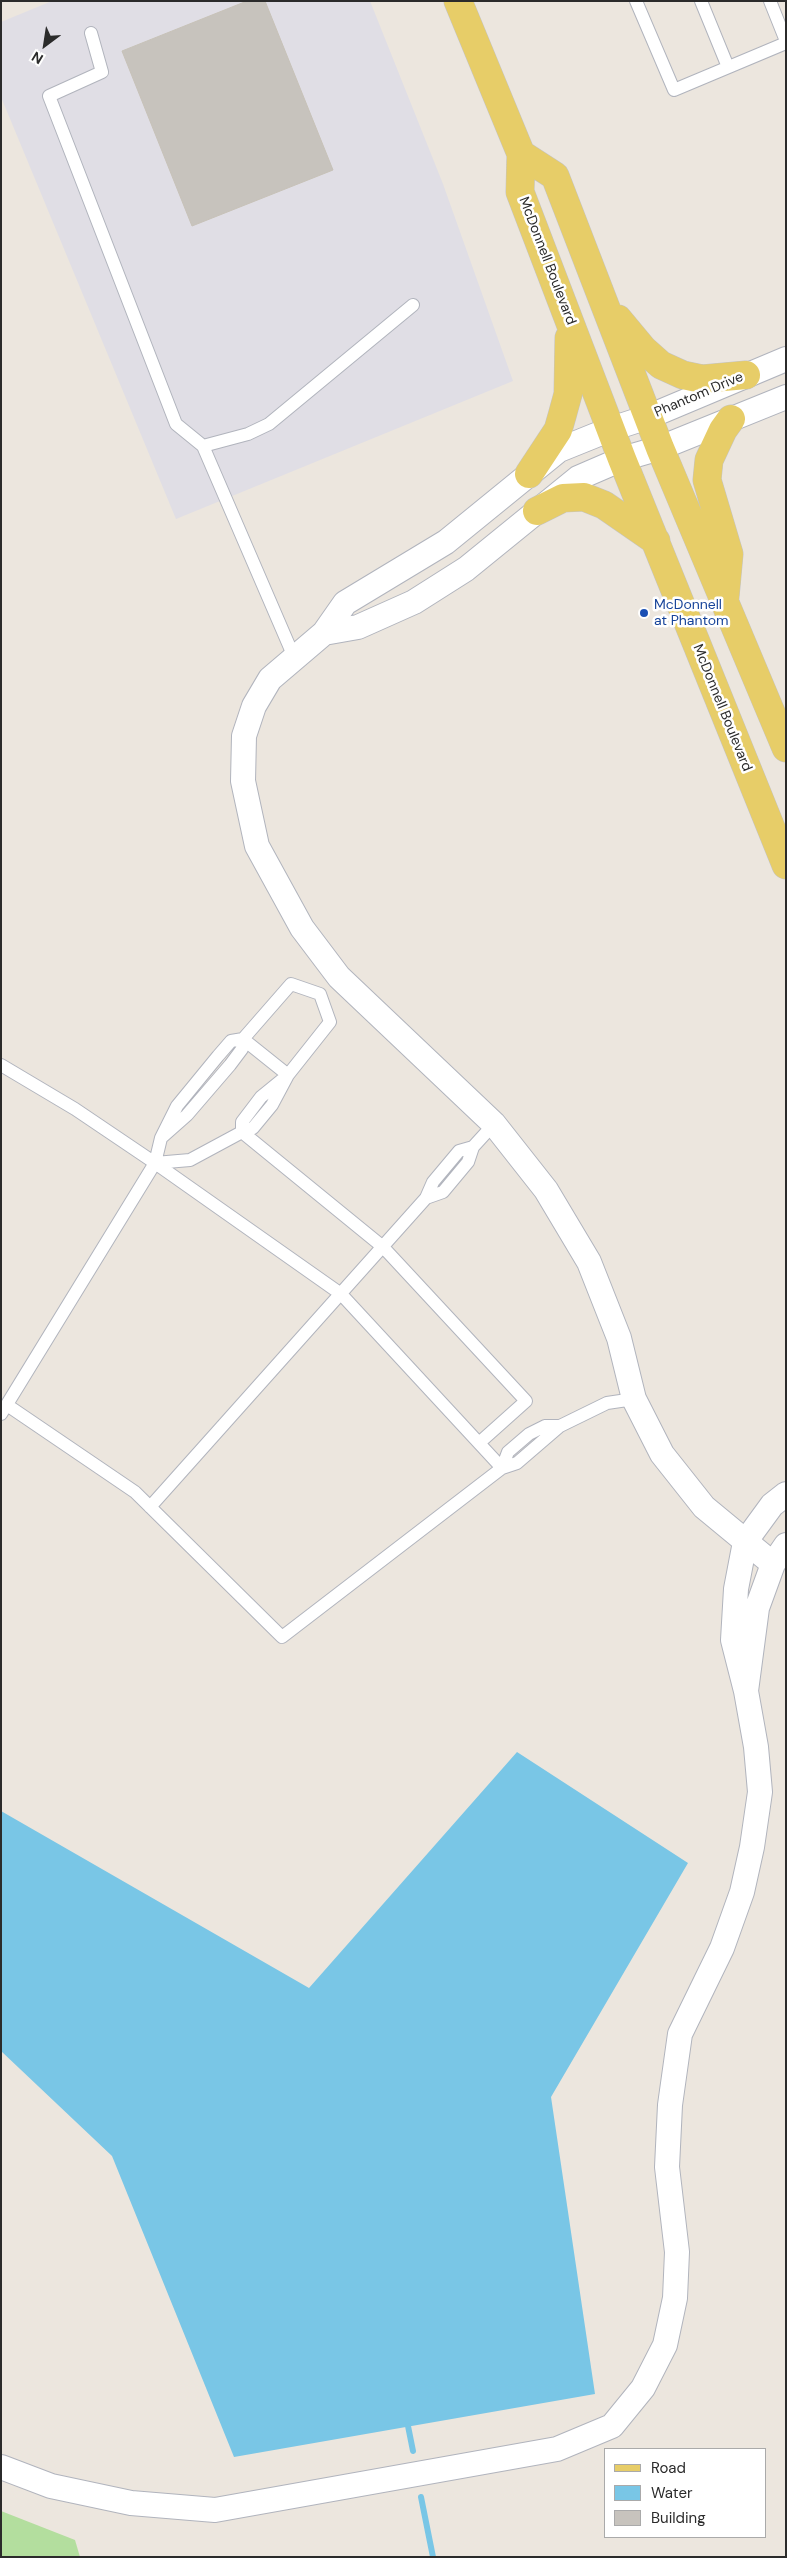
<!DOCTYPE html>
<html>
<head>
<meta charset="utf-8">
<style>
	body { margin:0 }
	#map { position:relative; width:787px; height:2558px; overflow:hidden; background:#ece6de; font-family:"DM Sans",sans-serif }
	canvas { display:block }
	.frame { position:absolute; inset:0; border:2px solid #2b2b2b; pointer-events:none }
	.legend { position:absolute; left:604px; top:2448px; width:162px; height:90px; box-sizing:border-box; background:#fff; border:1px solid #aaa; margin:0; padding:6px 9px; list-style:none; font-size:15px; color:#2b2b2b }
	.legend li { display:flex; align-items:center; gap:10px; height:25px }
	.legend b { width:25px; border:1px solid #aaa }
	.north { position:absolute; left:20px; top:20px; width:50px; height:50px; -webkit-text-stroke:4px #fff; paint-order:stroke; rotate:211deg; font-size:14px; font-weight:700; line-height:20px; text-align:center; color:#2b2b2b }
	.north::after { content:''; display:block; margin:auto; width:18px; height:22px; background:#2b2b2b; clip-path:polygon(50% 0,100% 100%,50% 72%,0 100%) }
</style>
</head>
<body>
<div id="map">
<canvas width="787" height="2558"></canvas>
<div class="frame"></div>
<ul class="legend">
<li><b style="height:6px;background:#e7cd68"></b>Road</li>
<li><b style="height:14px;background:#79c6e6"></b>Water</li>
<li><b style="height:14px;background:#c7c3bd"></b>Building</li>
</ul>
<div class="north">N</div>
</div>
<script>
const g = document.querySelector('canvas').getContext('2d');
g.lineJoin = 'round';
function fillPath(path, color) {
  g.fillStyle = color;
  g.fill(path, 'evenodd');
}
function shape(rows) {
  const path = new Path2D();
  for (const r of rows) {
    path.moveTo(r[0], r[1]);
    for (let i = 2; i < r.length; i += 2) path.lineTo(r[i], r[i + 1]);
  }
  return path;
}
function strokePath(path, color, width, dash) {
  g.strokeStyle = color;
  g.lineWidth = width;
  g.lineCap = dash ? 'butt' : 'round';
  g.setLineDash(dash || []);
  g.stroke(path);
}
function label(font, color, halo, rows, align = 'center') {
  g.font = font + ' "DM Sans",sans-serif';
  g.lineWidth = 5;
  g.setLineDash([]);
  g.textBaseline = 'middle';
  g.strokeStyle = halo;
  g.fillStyle = color;
  for (const [text, x, y, turn = 0] of rows) {
    g.save();
    g.translate(x, y);
    g.rotate((+turn || 0) * Math.PI / 180);
    g.textAlign = isNaN(turn) ? turn : align;
    if (halo) g.strokeText(text, 0, 0);
    g.fillText(text, 0, 0);
    g.restore();
  }
}
fillPath(shape([
	[52,1,370,1,443,184,513,381,176,519,1,97,1,22]
]), '#e0dee5');
fillPath(shape([
	[1,2511,75,2540,80,2557,1,2557]
]), '#b3de9e');
fillPath(shape([
	[517,1752,688,1863,551,2097,595,2394,234,2457,112,2156,1,2051,1,1811,309,1988]
]), '#79c6e6');
strokePath(shape([
	[408,2426,413,2451],
	[421,2497,433,2557]
]), '#79c6e6', 6);
const building = shape([
	[247,1,265,1,333,170,192,226,122,51,247,1]
]);
fillPath(building, '#c7c3bd');
strokePath(building, '#c7c2b8', 1);
const service = shape([
	[636,1,674,90,786,43],
	[701,1,728,67],
	[770,1,786,41],
	[91,33,102,72,49,96,176,424,203,446],
	[294,657,203,446,248,434,269,424,413,305],
	[1,1065,75,1109,155,1163,341,1294,502,1468,282,1637,135,1492,7,1405],
	[161,1138,177,1106,218,1056,231,1041,243,1039,288,1075,261,1097,242,1122,242,1132,253,1128,272,1105,288,1075,330,1022,320,994],
	[473,1147,468,1162,443,1192,426,1198,433,1182,459,1151,473,1147],
	[473,1147,494,1124],
	[155,1163,161,1138,187,1115,230,1065,242,1049,243,1039,291,984,320,994],
	[1,1414,155,1163,190,1160,242,1132,383,1247,526,1401,479,1443],
	[545,1426,560,1426,517,1463,502,1468,508,1452,529,1434,545,1426],
	[560,1426,607,1403,634,1399],
	[150,1507,426,1198]
]);
const minor = shape([
	[324,633,358,627,414,602,466,569,578,478,622,459,660,448,786,397],
	[786,1494,772,1505,745,1542,736,1589,733,1640,746,1691,757,1608,773,1564,786,1545],
	[773,1564,704,1507,662,1454,634,1399,619,1338,589,1262,546,1190,494,1124,339,977,302,928,257,846,243,781,244,736,254,706,270,679,324,633,345,603,446,542,559,450,611,429,648,417,786,359],
	[1,2467,51,2486,131,2503,215,2510,557,2449,612,2426,643,2388,665,2345,675,2298,677,2252,667,2167,670,2105,680,2034,722,1948,742,1892,752,1847,760,1792,756,1747,746,1691]
]);
const primary = shape([
	[458,1,521,154,520,192,622,459,786,865],
	[521,154,555,176,660,448,786,748],
	[618,319,643,349,661,365,683,375,702,379,746,375],
	[529,474,558,430,562,416,568,394,569,338],
	[537,511,563,498,584,497,604,505,656,541],
	[725,597,729,554,707,480,709,460,723,430,731,419]
]);
strokePath(service, '#b1b4bd', 14);
strokePath(minor, '#b1b4bd', 26);
strokePath(primary, '#c4c4c4', 29);
strokePath(service, '#fff', 12);
strokePath(minor, '#fff', 24);
strokePath(primary, '#e7cd68', 28);
for (const [x, y, r, color] of [
	[644,613,5,"#1a4fb4"]
]) {
  const dot = new Path2D();
  dot.arc(x, y, r, 0, 2 * Math.PI);
  g.fillStyle = color;
  g.fill(dot);
  strokePath(dot, '#fff', 2);
}
label('14px', '#2b2b2b', '#fff', [
	["McDonnell Boulevard",547,261,69],
	["Phantom Drive",699,395,-23],
	["McDonnell Boulevard",722,708,68]
]);
label('14px', '#164399', '#fff', [
	["McDonnell",654,605],
	["at Phantom",654,621]
], 'left');
</script>
</body>
</html>
